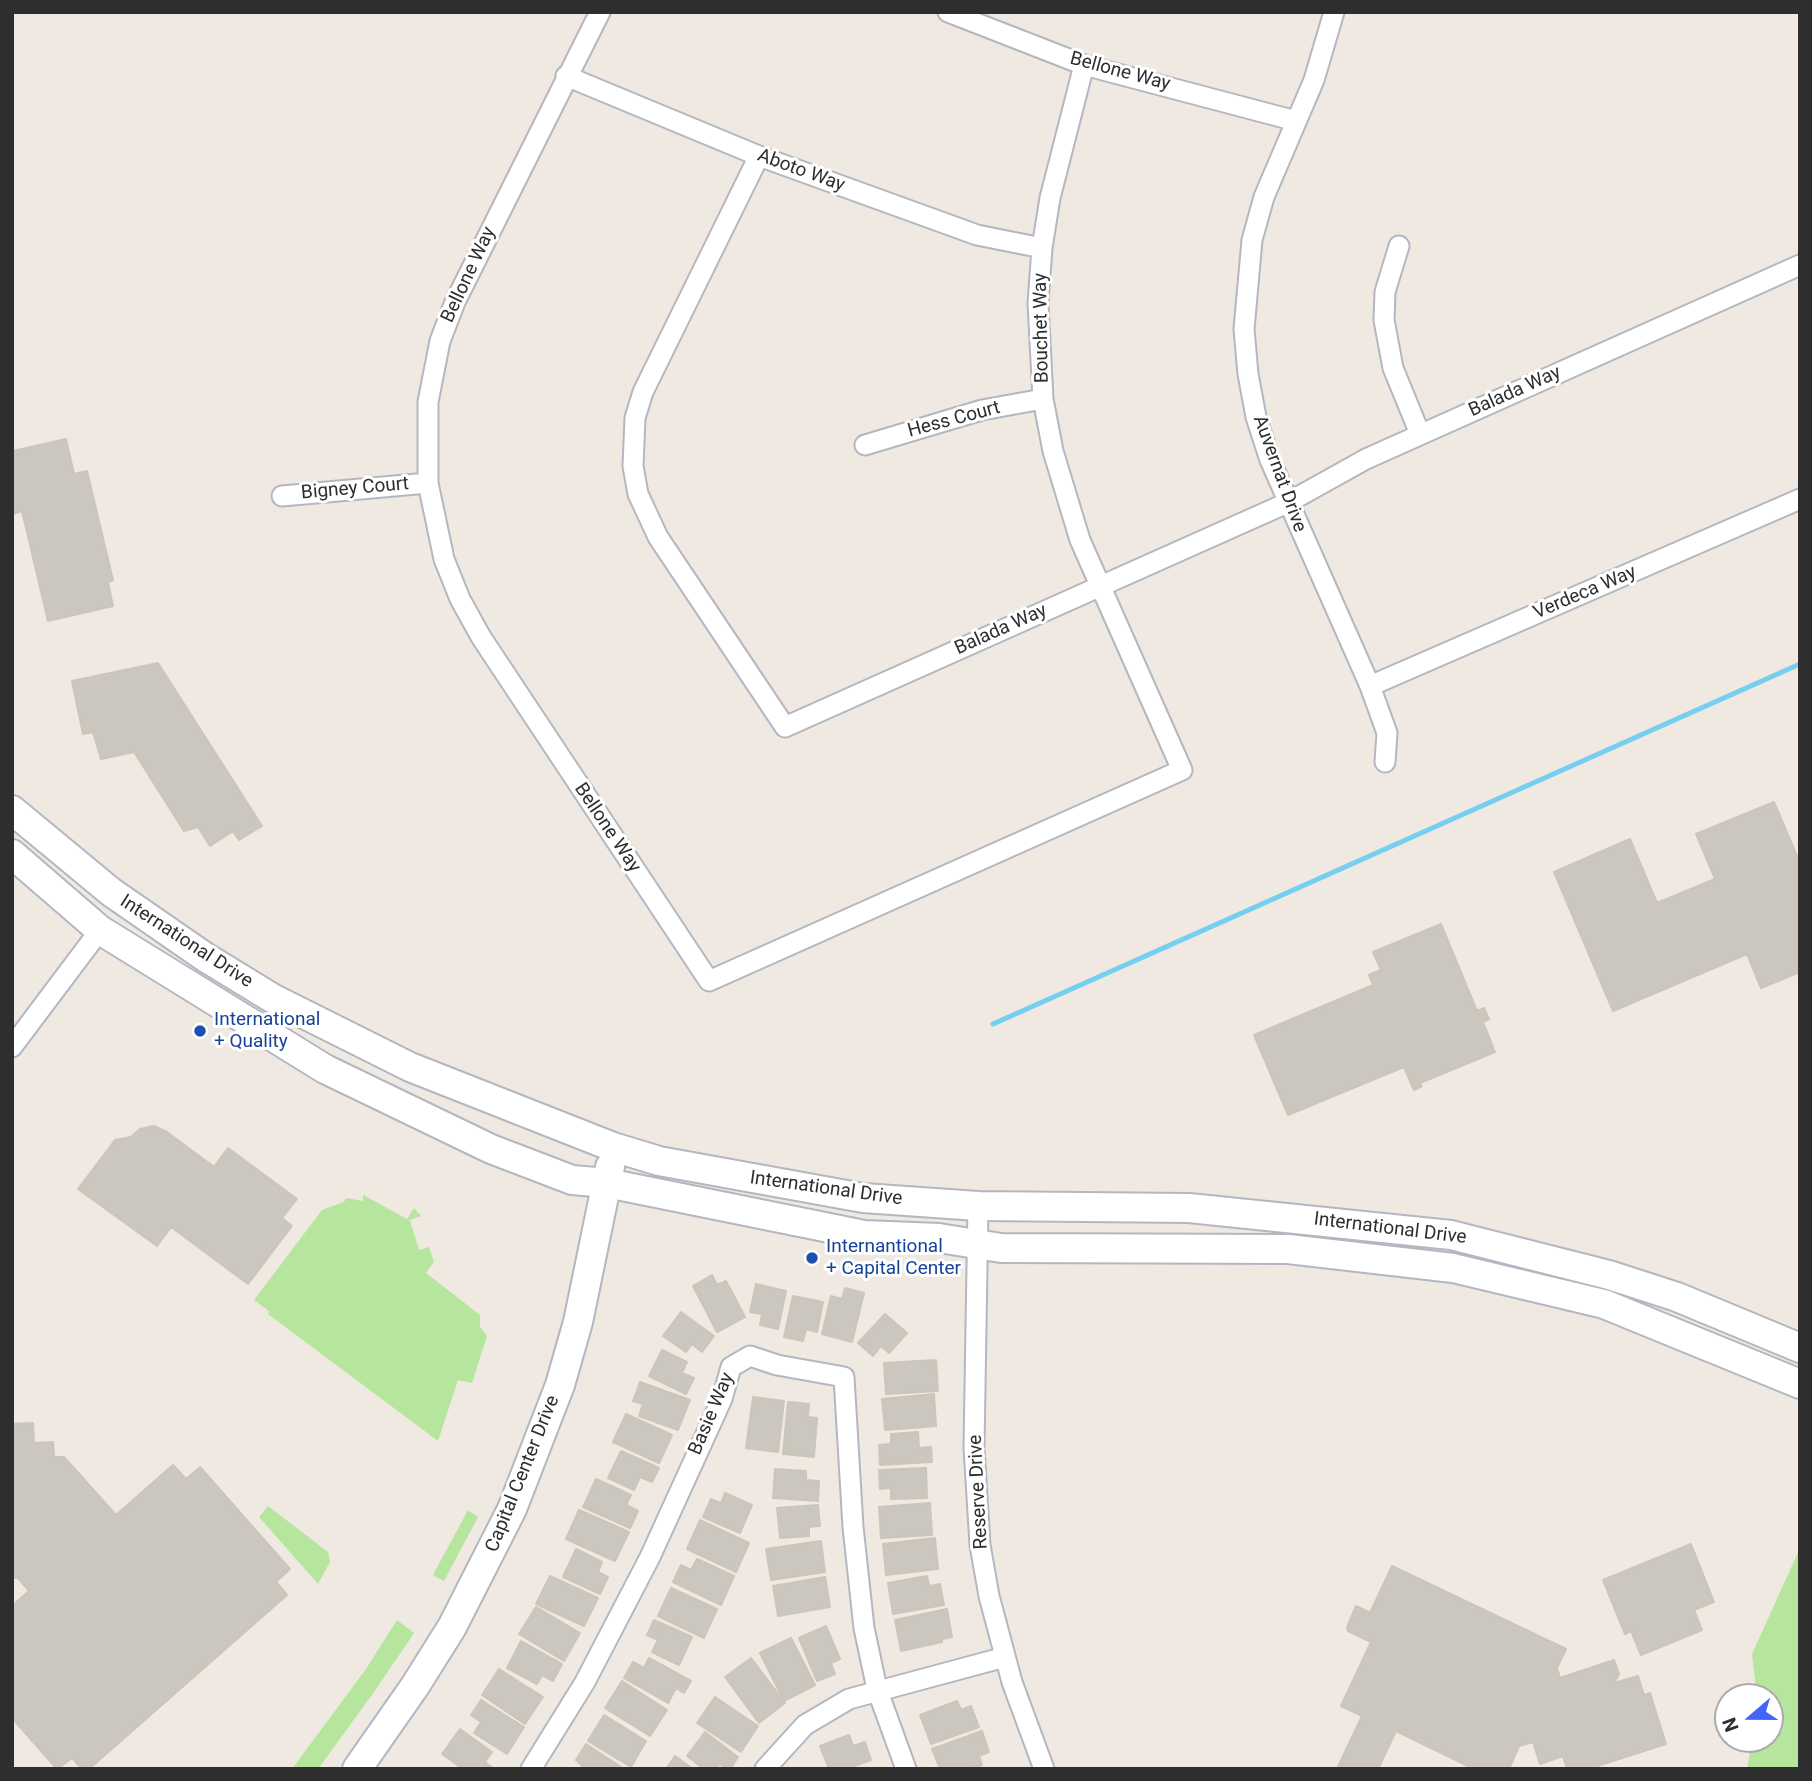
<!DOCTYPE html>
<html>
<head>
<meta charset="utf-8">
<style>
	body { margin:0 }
	#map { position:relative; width:1812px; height:1781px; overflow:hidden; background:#efe9e1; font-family:Roboto,sans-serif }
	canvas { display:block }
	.frame { position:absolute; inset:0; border:14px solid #2e2e2e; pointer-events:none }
	.north { position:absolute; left:1714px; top:1683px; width:70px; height:70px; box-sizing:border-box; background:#fff; border:2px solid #ababab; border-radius:50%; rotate:250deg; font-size:19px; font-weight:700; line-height:28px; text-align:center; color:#2e2e2e }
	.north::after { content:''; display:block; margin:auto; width:24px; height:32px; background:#4264fb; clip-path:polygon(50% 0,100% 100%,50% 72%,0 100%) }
</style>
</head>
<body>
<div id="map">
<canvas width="1812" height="1781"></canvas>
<div class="frame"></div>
<div class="north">N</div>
</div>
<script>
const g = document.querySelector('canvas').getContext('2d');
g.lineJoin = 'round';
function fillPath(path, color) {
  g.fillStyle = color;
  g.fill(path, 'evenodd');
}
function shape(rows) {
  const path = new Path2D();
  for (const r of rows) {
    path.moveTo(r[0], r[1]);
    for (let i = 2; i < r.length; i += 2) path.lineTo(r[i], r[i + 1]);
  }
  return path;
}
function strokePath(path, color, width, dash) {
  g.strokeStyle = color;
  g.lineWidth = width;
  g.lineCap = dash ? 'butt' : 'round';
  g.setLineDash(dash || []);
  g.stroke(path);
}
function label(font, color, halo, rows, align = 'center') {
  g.font = font + ' Roboto,sans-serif';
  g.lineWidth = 6;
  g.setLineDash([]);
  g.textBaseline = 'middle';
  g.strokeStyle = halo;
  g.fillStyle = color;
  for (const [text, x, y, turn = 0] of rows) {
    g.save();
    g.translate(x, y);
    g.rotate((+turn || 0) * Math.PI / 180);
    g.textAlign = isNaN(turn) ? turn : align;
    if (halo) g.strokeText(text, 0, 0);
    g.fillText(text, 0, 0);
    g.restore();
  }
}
fillPath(shape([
	[363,1195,407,1219,414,1208,421,1216,410,1220,419,1250,429,1247,434,1262,426,1273,480,1315,480,1327,487,1336,472,1383,458,1380,438,1441,268,1314,269,1311,254,1300,322,1210,344,1202,346,1198,363,1201],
	[268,1506,328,1552,330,1562,318,1584,259,1517],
	[468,1510,478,1517,444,1581,433,1575],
	[1800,1548,1800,1769,1747,1769,1752,1739,1770,1739,1770,1697,1757,1697,1752,1654],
	[397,1620,414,1633,374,1692,318,1769,292,1769,366,1669]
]), '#b6e59e');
strokePath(shape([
	[993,1024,1800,664]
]), '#75cff0', 5);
const building = shape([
	[66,439,74,474,87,471,113,580,108,582,113,606,48,621,22,511,12,514,12,448,13,451,66,439],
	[158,663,262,826,239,840,233,831,210,846,198,827,184,831,134,752,101,759,93,732,83,734,72,681,158,663],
	[1774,802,1800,863,1800,972,1761,988,1747,954,1613,1011,1554,872,1630,839,1657,903,1715,879,1696,834,1774,802],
	[1441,924,1477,1011,1484,1008,1489,1019,1483,1022,1495,1052,1420,1083,1422,1086,1414,1090,1404,1067,1288,1115,1254,1035,1373,985,1369,975,1381,970,1373,952,1441,924],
	[154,1126,167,1132,214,1167,228,1148,297,1199,282,1218,292,1226,248,1284,171,1227,157,1246,78,1189,115,1140,131,1137,140,1129,154,1126],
	[712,1275,717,1285,726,1281,745,1317,717,1332,693,1286,712,1275],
	[756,1284,786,1291,778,1329,760,1325,762,1314,750,1312,756,1284],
	[845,1288,864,1293,852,1342,822,1334,831,1296,842,1299,845,1288],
	[793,1296,823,1302,817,1332,806,1329,803,1341,784,1337,793,1296],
	[681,1312,714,1336,702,1352,692,1344,686,1352,663,1336,681,1312],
	[885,1314,907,1333,889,1353,881,1346,873,1356,858,1343,885,1314],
	[662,1350,687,1362,682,1373,694,1378,686,1394,649,1376,662,1350],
	[936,1360,938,1391,886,1394,884,1363,936,1360],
	[640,1382,690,1400,678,1430,639,1416,643,1404,633,1401,640,1382],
	[934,1394,936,1426,885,1430,882,1399,934,1394],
	[753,1397,784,1401,778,1452,746,1448,753,1397],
	[788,1402,809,1404,808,1417,817,1418,814,1457,783,1454,788,1402],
	[626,1414,672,1435,659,1463,613,1442,626,1414],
	[33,1423,34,1443,53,1442,54,1457,64,1457,116,1515,173,1465,186,1479,200,1467,290,1569,276,1582,287,1595,89,1769,82,1769,72,1758,57,1769,12,1718,12,1606,29,1591,18,1578,12,1578,12,1424,33,1423],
	[918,1432,919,1448,931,1447,932,1462,880,1465,879,1445,891,1444,891,1434,918,1432],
	[621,1451,659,1468,652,1482,640,1477,634,1490,608,1478,621,1451],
	[926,1468,927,1498,891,1499,891,1488,880,1489,879,1470,926,1468],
	[775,1469,806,1471,806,1480,819,1481,818,1501,773,1498,775,1469],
	[596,1479,631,1495,626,1505,638,1511,630,1528,583,1507,596,1479],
	[725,1493,752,1505,740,1533,703,1517,711,1499,721,1503,725,1493],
	[930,1503,932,1535,881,1538,879,1507,930,1503],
	[818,1505,820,1526,809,1527,809,1536,780,1538,777,1508,818,1505],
	[579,1510,629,1532,615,1561,566,1539,579,1510],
	[700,1520,749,1543,736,1572,687,1549,700,1520],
	[935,1538,938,1569,886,1575,883,1544,935,1538],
	[821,1541,825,1572,771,1580,766,1549,821,1541],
	[1691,1544,1714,1602,1694,1610,1702,1630,1641,1655,1631,1631,1625,1634,1603,1580,1691,1544],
	[576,1549,602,1562,598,1572,608,1577,600,1594,563,1577,576,1549],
	[697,1559,734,1576,721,1605,673,1582,681,1565,691,1570,697,1559],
	[1392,1566,1566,1649,1557,1668,1560,1678,1614,1660,1619,1674,1614,1683,1638,1676,1644,1695,1650,1693,1666,1744,1588,1769,1567,1769,1563,1756,1540,1764,1533,1742,1519,1746,1509,1769,1466,1769,1468,1766,1396,1731,1378,1769,1337,1769,1362,1716,1341,1706,1371,1642,1348,1631,1347,1627,1356,1606,1370,1613,1392,1566],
	[550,1576,598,1598,584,1626,536,1604,550,1576],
	[927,1576,929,1586,940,1584,944,1605,893,1614,888,1583,927,1576],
	[825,1577,830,1607,778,1616,773,1586,825,1577],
	[671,1588,717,1609,704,1638,658,1616,671,1588],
	[536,1607,580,1633,564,1661,519,1634,536,1607],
	[947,1609,952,1637,942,1639,942,1642,901,1651,895,1620,947,1609],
	[654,1620,692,1637,679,1665,652,1652,658,1640,647,1635,654,1620],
	[826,1626,840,1659,831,1663,835,1674,817,1681,799,1638,826,1626],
	[791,1638,815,1685,784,1701,760,1653,791,1638],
	[521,1641,562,1664,553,1681,542,1675,537,1684,507,1668,521,1641],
	[649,1658,691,1681,684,1693,676,1688,668,1703,624,1678,633,1662,644,1668,649,1658],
	[751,1658,785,1703,759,1723,725,1677,751,1658],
	[499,1669,543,1697,525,1724,482,1695,499,1669],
	[622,1681,667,1710,650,1736,605,1708,622,1681],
	[715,1697,758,1726,741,1752,697,1723,715,1697],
	[481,1700,524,1727,507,1754,474,1733,481,1722,471,1715,481,1700],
	[957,1701,961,1710,971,1706,979,1727,931,1744,920,1715,957,1701],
	[604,1715,646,1741,631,1767,588,1741,604,1715],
	[460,1729,492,1752,485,1762,494,1769,463,1769,442,1754,460,1729],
	[982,1731,989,1752,979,1756,982,1765,970,1769,940,1769,932,1749,982,1731],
	[705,1732,738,1757,730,1769,719,1764,716,1769,704,1769,687,1756,705,1732],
	[849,1735,853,1746,865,1742,871,1760,846,1769,829,1769,820,1746,849,1735],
	[586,1744,621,1767,621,1769,585,1769,576,1760,586,1744],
	[675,1756,693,1769,666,1769,675,1756]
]);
fillPath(building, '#cbc7bf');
strokePath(building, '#cbc5ba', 2);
const street = shape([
	[600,12,455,302,440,341,428,402,428,483,444,559,460,599,481,637,709,981,1182,770,1080,540,1053,451,1043,399,1038,303,1042,248,1050,198,1084,65],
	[948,12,1084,65,1296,121],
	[1334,12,1314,80,1264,197,1252,240,1244,329,1248,374,1256,417,1270,460,1370,686,1387,733,1385,762],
	[566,76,759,156,977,235,1042,248],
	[759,156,643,392,635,418,633,466,638,494,658,537,785,727,1287,503,1366,459,1800,265],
	[1399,246,1385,292,1384,320,1393,368,1420,434],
	[865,445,982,410,1043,399],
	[282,496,428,483],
	[1370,686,1800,499],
	[12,1047,100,930],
	[978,1206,974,1448,980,1545,989,1596,1012,1682,1044,1769],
	[531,1769,585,1682,650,1557,722,1399,731,1367,750,1356,777,1365,844,1377,853,1527,864,1628,877,1689,906,1769],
	[765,1769,805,1725,849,1699,1005,1657]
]);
const secondary = shape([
	[12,810,111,892,205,957,272,998,410,1067,613,1147,659,1161,863,1198,978,1206,1189,1208,1451,1235,1609,1275,1677,1297,1800,1348],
	[12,854,100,930,325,1069,491,1149,572,1180,607,1183,864,1235,939,1238,1001,1248,1288,1249,1453,1268,1604,1304,1800,1384],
	[357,1769,415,1686,452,1627,512,1509,560,1385,578,1322,610,1167]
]);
strokePath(street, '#b4b7c1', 23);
strokePath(secondary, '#b4b7c1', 32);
strokePath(street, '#fff', 19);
strokePath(secondary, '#fff', 28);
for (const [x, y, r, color] of [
	[200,1031,7,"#1a4fb4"],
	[812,1258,7,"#1a4fb4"]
]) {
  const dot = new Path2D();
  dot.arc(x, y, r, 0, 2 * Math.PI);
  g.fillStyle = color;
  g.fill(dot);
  strokePath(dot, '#fff', 2.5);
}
label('19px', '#2e2e2e', '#fff', [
	["Bellone Way",1120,72,15],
	["Aboto Way",801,171,20],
	["Bellone Way",469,275,-65],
	["Bouchet Way",1042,328,-91],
	["Balada Way",1515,392,-24],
	["Hess Court",954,420,-15],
	["Auvernat Drive",1279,474,70],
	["Bigney Court",355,489,-5],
	["Verdeca Way",1585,593,-23],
	["Balada Way",1001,630,-24],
	["Bellone Way",607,828,56],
	["International Drive",186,942,33],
	["International Drive",826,1189,8],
	["International Drive",1390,1229,7],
	["Basie Way",712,1414,-67],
	["Capital Center Drive",523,1474,-68],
	["Reserve Drive",979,1492,-93]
]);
label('19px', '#164399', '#fff', [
	["International",214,1020],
	["+ Quality",214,1042],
	["Internantional",826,1247],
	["+ Capital Center",826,1269]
], 'left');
</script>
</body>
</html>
